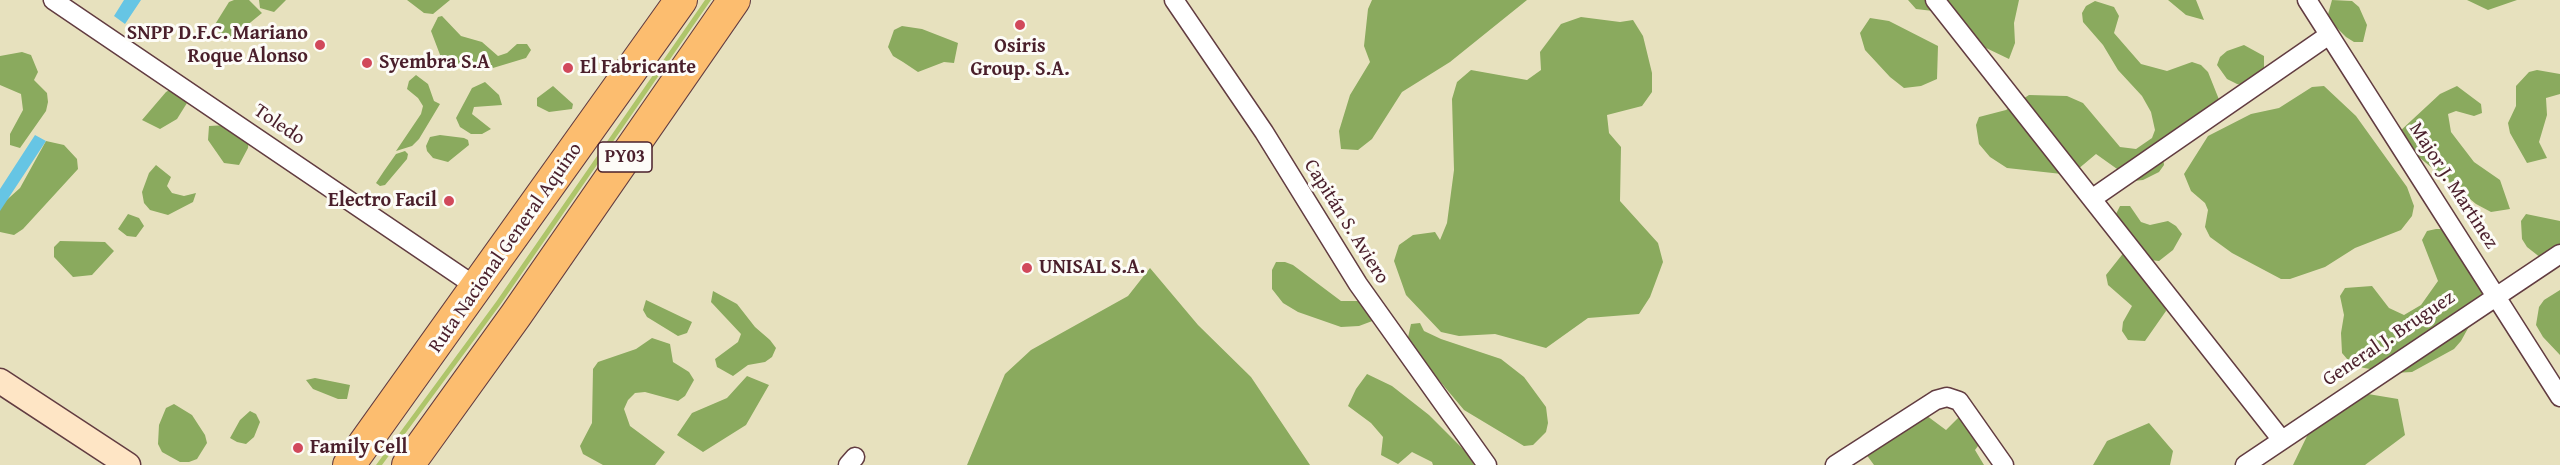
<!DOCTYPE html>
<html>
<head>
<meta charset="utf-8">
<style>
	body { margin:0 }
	canvas { display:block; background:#e7e1be }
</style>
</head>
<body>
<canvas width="2560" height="465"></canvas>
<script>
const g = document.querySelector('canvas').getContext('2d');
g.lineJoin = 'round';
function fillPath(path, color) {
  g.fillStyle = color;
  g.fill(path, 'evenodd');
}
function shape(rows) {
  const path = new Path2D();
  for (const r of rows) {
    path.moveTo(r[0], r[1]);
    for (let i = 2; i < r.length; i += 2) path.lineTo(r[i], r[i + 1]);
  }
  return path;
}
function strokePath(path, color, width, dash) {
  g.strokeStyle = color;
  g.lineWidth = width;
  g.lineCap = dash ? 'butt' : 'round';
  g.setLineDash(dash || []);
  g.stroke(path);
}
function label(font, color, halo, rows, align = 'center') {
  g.font = font + ' "Gentium Book Plus",serif';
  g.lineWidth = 6;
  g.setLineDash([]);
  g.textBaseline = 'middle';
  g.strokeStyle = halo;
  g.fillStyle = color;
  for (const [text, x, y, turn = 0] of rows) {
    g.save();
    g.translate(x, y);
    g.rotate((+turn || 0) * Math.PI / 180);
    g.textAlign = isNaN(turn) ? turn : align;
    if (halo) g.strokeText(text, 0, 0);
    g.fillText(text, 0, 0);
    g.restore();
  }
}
fillPath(shape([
	[705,0,711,0,500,305,382,465,376,465,496,302]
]), '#aec56a');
fillPath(shape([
	[234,0,249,0,262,13,229,40,221,36,214,26,229,2],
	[259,0,286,0,274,12,260,8],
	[407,0,450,0,433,14,424,13],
	[1372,0,1527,0,1450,62,1402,92,1372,139,1358,150,1341,149,1339,131,1350,95,1370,62,1364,46,1368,9],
	[1908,0,2019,0,2014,23,2015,43,2009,59,1984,47,1964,27,1933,11,1916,9],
	[2168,0,2196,0,2204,20,2186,15],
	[2332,0,2352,1,2359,7,2367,25,2363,42,2354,42,2346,37,2327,18],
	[2467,0,2517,0,2488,10],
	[2095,1,2114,7,2119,16,2114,33,2141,64,2167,71,2192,62,2201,65,2208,72,2222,107,2162,147,2164,165,2159,172,2143,180,2134,181,2096,154,2071,175,2007,168,1990,157,1979,144,1976,125,1979,117,2006,110,2029,95,2067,96,2083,103,2120,147,2136,149,2152,138,2155,130,2151,112,2142,96,2118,70,2103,45,2083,22,2082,13,2086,6],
	[442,16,461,36,482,42,498,56,507,53,517,44,527,44,531,50,526,58,483,71,442,60,431,31,438,17],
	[1581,17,1620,22,1633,20,1643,36,1652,73,1652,92,1642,106,1607,115,1609,133,1621,147,1620,201,1658,243,1663,262,1650,297,1639,314,1588,318,1546,348,1495,334,1459,336,1441,332,1406,295,1394,261,1399,245,1413,235,1435,232,1440,240,1447,223,1454,170,1452,99,1457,82,1471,70,1527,80,1541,70,1540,52,1561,24],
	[1870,18,1889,21,1938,46,1937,79,1921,86,1904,88,1890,77,1865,50,1860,33],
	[902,26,922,29,958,43,954,63,944,62,918,72,903,62,893,56,888,47,894,30],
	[2244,45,2264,56,2264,81,2246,86,2237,84,2227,79,2217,65,2220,57,2227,51],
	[22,52,31,55,38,72,34,80,47,93,48,102,46,111,20,148,10,145,10,134,23,110,21,94,0,85,0,56],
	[2537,70,2560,74,2560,94,2546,98,2547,115,2539,142,2547,158,2527,163,2510,133,2508,123,2516,106,2516,86,2529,72],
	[416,75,428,84,434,101,440,104,419,139,412,146,396,151,421,114,423,106,418,98,407,89,409,81],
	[485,82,499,95,502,105,474,107,472,114,491,129,482,134,471,134,460,127,456,118,472,88],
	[553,86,573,104,572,109,549,112,537,106,537,98],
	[2324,86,2356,116,2407,187,2414,206,2412,216,2401,230,2355,248,2325,267,2290,279,2281,279,2232,253,2210,237,2205,227,2208,210,2205,203,2191,191,2184,174,2208,136,2251,114,2279,108,2312,87],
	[2457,86,2481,104,2482,113,2474,116,2456,111,2448,114,2451,132,2474,162,2500,180,2510,209,2491,212,2476,204,2409,149,2399,132,2440,94],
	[174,87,187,103,177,119,160,129,142,120,166,92],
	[227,125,249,138,248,148,239,165,224,163,208,140,209,126],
	[440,135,464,138,468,140,469,145,448,162,433,158,427,151,426,146,430,137],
	[46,141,64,145,77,159,78,169,23,229,14,235,0,232,0,206,20,188],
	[405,151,408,154,407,159,385,185,380,186,376,183,384,171,396,154],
	[156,165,171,177,167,186,172,193,184,196,196,193,193,202,168,215,150,210,144,203,142,192,149,173],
	[2120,206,2130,206,2141,222,2150,225,2168,221,2176,226,2182,234,2173,250,2159,261,2150,260,2112,222],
	[128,214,139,218,144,226,136,237,127,236,118,229],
	[2526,214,2560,221,2560,257,2541,258,2527,247,2522,239,2521,221],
	[2436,229,2445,229,2483,281,2483,301,2461,341,2454,349,2412,372,2393,373,2353,366,2342,353,2341,333,2344,315,2340,296,2345,288,2372,286,2389,308,2404,315,2421,305,2438,281,2422,240,2427,231],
	[60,241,105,242,114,251,92,275,73,277,54,257,54,247],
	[2125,251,2164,302,2166,311,2145,341,2128,340,2122,331,2123,322,2132,306,2108,285,2106,275],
	[1276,262,1285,262,1293,265,1341,301,1360,301,1375,320,1359,326,1341,327,1298,312,1283,303,1272,289,1272,270],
	[1150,268,1198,325,1251,377,1310,465,967,465,1005,374,1031,350,1128,296],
	[2560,290,2560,355,2543,337,2536,325,2539,307,2544,300],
	[713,291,737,304,755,327,770,340,776,348,772,357,765,362,748,365,733,376,717,367,715,359,738,342,741,334,711,302],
	[646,300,692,322,687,333,678,336,647,317,643,310],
	[1420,323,1424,331,1441,339,1501,359,1524,377,1546,407,1548,423,1546,432,1533,445,1524,446,1464,410,1407,342,1411,324],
	[652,338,670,344,673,362,689,372,694,380,685,396,678,401,645,392,635,393,628,400,624,409,630,426,665,452,655,465,603,465,583,454,580,446,592,423,593,369,598,362,636,349],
	[1367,374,1392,386,1429,415,1471,457,1474,465,1433,465,1432,462,1412,452,1398,464,1381,455,1383,437,1371,423,1348,406,1356,389],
	[747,376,769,385,746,425,703,452,677,435,692,413,727,398],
	[315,378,350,385,347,399,338,399,313,389,306,380],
	[2362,393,2398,399,2405,435,2365,465,2293,465,2308,434],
	[174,404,192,415,205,435,207,443,197,459,189,462,180,462,162,452,158,444,159,425,166,408],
	[1919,410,1946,430,1961,415,1981,442,1975,450,1984,465,1874,465,1863,450],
	[250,411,256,414,260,422,254,437,246,444,237,442,230,438,240,420],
	[2149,423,2173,451,2170,465,2093,465,2107,441]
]), '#8aaa5e');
fillPath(shape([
	[124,0,141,0,125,24,114,16],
	[35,135,46,141,0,211,0,189]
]), '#66c5e4');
const street = shape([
	[53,0,478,288],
	[1174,0,1264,132,1358,284,1487,465],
	[1935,0,2281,439],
	[2307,0,2560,397],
	[2093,198,2329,35],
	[848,465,855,457],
	[1835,465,1936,400,1947,397,1959,401,2004,465],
	[2245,465,2560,254]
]);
const secondary = shape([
	[0,381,128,465]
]);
const highway = shape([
	[349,465,681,0],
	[408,465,516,315,734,0]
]);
strokePath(street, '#623c41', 21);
strokePath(secondary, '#623c41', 27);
strokePath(highway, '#623c41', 34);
strokePath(street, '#fff', 18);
strokePath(secondary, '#fee5c5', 24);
strokePath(highway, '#fcbd6f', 32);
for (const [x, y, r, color] of [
	[1020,25,6,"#d1495b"],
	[320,45,6,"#d1495b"],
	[367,63,6,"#d1495b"],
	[568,68,6,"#d1495b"],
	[449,201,6,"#d1495b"],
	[1027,268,6,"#d1495b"],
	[298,448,6,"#d1495b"]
]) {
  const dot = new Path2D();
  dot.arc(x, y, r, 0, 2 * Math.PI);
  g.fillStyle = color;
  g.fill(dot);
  strokePath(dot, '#fdfcf7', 2);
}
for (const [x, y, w] of [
	[625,157,54]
]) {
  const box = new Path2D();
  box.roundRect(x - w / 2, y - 15, w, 30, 4.5);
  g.fillStyle = '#fdfcf7';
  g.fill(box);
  strokePath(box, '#4a1f2b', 1.5);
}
label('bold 18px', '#4a1f2b', null, [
	["PY03",625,157]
]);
label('bold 20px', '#4a1f2b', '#fdfcf7', [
	["SNPP D.F.C. Mariano",308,34,"right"],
	["Roque Alonso",308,57,"right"],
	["Osiris",1020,47,"center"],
	["Group. S.A.",1020,70,"center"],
	["Syembra S.A",379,63],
	["El Fabricante",580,68],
	["Electro Facil",437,201,"right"],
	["UNISAL S.A.",1039,268],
	["Family Cell",310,448]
], 'left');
label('20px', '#4a1f2b', '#fdfcf7', [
	["Toledo",279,125,34],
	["Major J. Martinez",2453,186,57],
	["Capitán S. Aviero",1346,222,58],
	["Ruta Nacional General Aquino",506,248,-55],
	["General J. Bruguez",2389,339,-34]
]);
</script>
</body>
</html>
